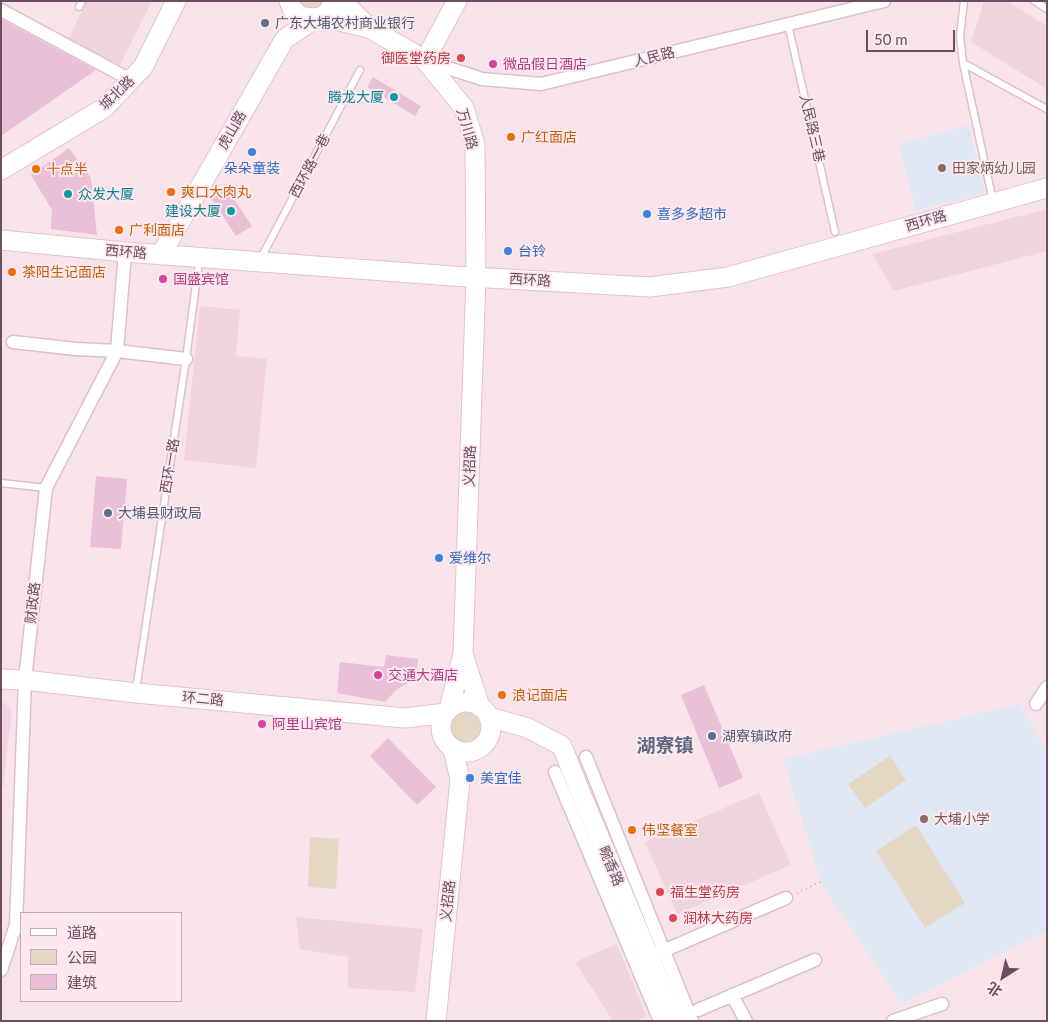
<!DOCTYPE html>
<html>
<head>
<meta charset="utf-8">
<style>
	body { margin:0 }
	#map { position:relative; width:1048px; height:1022px; overflow:hidden; background:#f8e3eb; font-family:Lato,"Noto Sans SC",sans-serif }
	canvas { display:block }
	.frame { position:absolute; inset:0; border:2px solid #6d4d61; pointer-events:none }
	.legend { position:absolute; left:20px; top:912px; width:162px; height:90px; box-sizing:border-box; background:#fce9f0; border:1px solid #c3abb7; margin:0; padding:6px 9px; list-style:none; font-size:15px; color:#6d4d61 }
	.legend li { display:flex; align-items:center; gap:10px; height:25px }
	.legend b { width:25px; border:1px solid #c3abb7 }
	.north { position:absolute; left:978px; top:952px; width:50px; height:50px; -webkit-text-stroke:4px #fce9f0; paint-order:stroke; rotate:215deg; font-size:14px; font-weight:700; line-height:20px; text-align:center; color:#6d4d61 }
	.north::after { content:''; display:block; margin:auto; width:18px; height:22px; background:#6d4d61; clip-path:polygon(50% 0,100% 100%,50% 72%,0 100%) }
	.scale { position:absolute; left:866px; top:30px; width:89px; height:22px; box-sizing:border-box; border:2px solid #6d4d61; border-top:0; padding-left:6px; font-size:15px; line-height:18px; white-space:nowrap; color:#6d4d61; -webkit-text-stroke:4px #fce9f0; paint-order:stroke }
</style>
</head>
<body>
<div id="map">
<canvas width="1048" height="1022"></canvas>
<div class="frame"></div>
<ul class="legend">
<li><b style="height:6px;background:#fff"></b>道路</li>
<li><b style="height:14px;background:#e4d8c4"></b>公园</li>
<li><b style="height:14px;background:#eabfd8"></b>建筑</li>
</ul>
<div class="north">北</div>
<div class="scale">50 m</div>
</div>
<script>
const g = document.querySelector('canvas').getContext('2d');
g.lineJoin = 'round';
function fillPath(path, color) {
  g.fillStyle = color;
  g.fill(path, 'evenodd');
}
function shape(rows) {
  const path = new Path2D();
  for (const r of rows) {
    if (r.length === 3) {
      path.moveTo(r[0] + r[2], r[1]);
      path.arc(r[0], r[1], r[2], 0, 2 * Math.PI);
      continue;
    }
    path.moveTo(r[0], r[1]);
    for (let i = 2; i < r.length; i += 2) path.lineTo(r[i], r[i + 1]);
  }
  return path;
}
function strokePath(path, color, width, dash) {
  g.strokeStyle = color;
  g.lineWidth = width;
  g.lineCap = dash ? 'butt' : 'round';
  g.setLineDash(dash || []);
  g.stroke(path);
}
function label(font, color, halo, rows, align = 'center') {
  g.font = font + ' Lato,"Noto Sans SC",sans-serif';
  g.lineWidth = 4;
  g.setLineDash([]);
  g.textBaseline = 'middle';
  g.strokeStyle = halo;
  g.fillStyle = color;
  for (const [text, x, y, turn = 0] of rows) {
    g.save();
    g.translate(x, y);
    g.rotate((+turn || 0) * Math.PI / 180);
    g.textAlign = isNaN(turn) ? turn : align;
    if (halo) g.strokeText(text, 0, 0);
    g.fillText(text, 0, 0);
    g.restore();
  }
}
fillPath(shape([
	[87,1,152,1,120,65,68,39],
	[984,1,1007,1,1047,26,1047,89,971,42],
	[1047,209,1047,251,894,291,872,254],
	[200,306,240,310,236,356,267,359,256,468,184,460],
	[1,701,12,709,3,788,1,788],
	[759,793,791,865,677,914,645,842],
	[296,917,423,929,415,992,348,988,348,957,300,949],
	[617,944,646,1015,638,1021,613,1021,575,962]
]), '#efd3df');
fillPath(shape([
	[969,125,985,192,916,211,899,144],
	[1020,704,1047,753,1047,930,902,1004,823,888,783,759]
]), '#e0e7f4');
fillPath(shape([
	[297,1,325,1,321,8,307,12],
	[466,727,16],
	[890,756,906,780,865,808,848,784],
	[916,825,965,903,925,928,876,851],
	[310,837,339,839,336,889,308,887]
]), '#e4d8c4');
fillPath(shape([
	[1,19,96,70,1,136],
	[373,77,421,106,415,116,367,87],
	[69,148,91,178,97,235,51,229,52,210,31,175],
	[225,186,252,226,236,236,210,197],
	[96,476,127,479,121,549,90,547],
	[386,655,418,659,416,682,408,683,396,690,385,702,337,693,340,662,384,667],
	[704,685,743,778,719,788,681,695],
	[388,738,436,787,417,805,370,756]
]), '#eabfd8');
const lane = shape([
	[964,1,960,35,963,63,993,201],
	[1034,1,1047,9],
	[79,7,82,1],
	[788,24,835,232],
	[963,63,1047,109],
	[261,258,360,70],
	[1,483,46,488],
	[136,690,186,359,198,269]
]);
const street = shape([
	[1,10,131,80],
	[427,61,482,79,541,84,884,1],
	[13,342,76,349,117,351,186,359],
	[1036,704,1047,687],
	[586,757,692,1021],
	[555,772,660,1021],
	[656,954,786,898],
	[1,970,16,925,25,680,46,488,117,351,125,252],
	[732,995,746,1021],
	[698,1010,815,960],
	[893,1021,942,1004]
]);
const secondary = shape([
	[289,1,292,9,300,16,304,17,314,18,321,17,327,13,330,9,334,1],
	[342,1,369,28,425,60,464,108,475,144,476,278,463,654,449,709],
	[321,17,369,28],
	[425,60,457,1],
	[1,170,104,108,143,67,176,1],
	[1,240,125,252,453,276,650,287,728,277,1047,188],
	[161,255,283,42,286,38,316,18],
	[463,654,480,707],
	[1,679,25,680,136,693,405,718,446,713],
	[466,727,25],
	[489,717,528,728,562,746,577,784,676,1021],
	[436,1021,460,780,453,749]
]);
strokePath(lane, '#dbc0ce', 9);
strokePath(street, '#dbc0ce', 15);
strokePath(secondary, '#e1c1d2', 21);
strokePath(shape([
	[797,893,822,881]
]), '#cea3bc', 2, [1, 4]);
strokePath(lane, '#fff', 6);
strokePath(street, '#fff', 12);
strokePath(secondary, '#fff', 19);
for (const [x, y, r, color] of [
	[265,23,5,"#5c6f8a"],
	[461,58,5,"#e0444e"],
	[493,64,5,"#d1479c"],
	[394,97,5,"#0f9aa8"],
	[511,137,5,"#e8710a"],
	[252,152,5,"#3f7fe0"],
	[942,168,5,"#8d6e63"],
	[36,169,5,"#e8710a"],
	[171,192,5,"#e8710a"],
	[68,194,5,"#0f9aa8"],
	[231,211,5,"#0f9aa8"],
	[647,214,5,"#3f7fe0"],
	[119,230,5,"#e8710a"],
	[508,251,5,"#3f7fe0"],
	[12,272,5,"#e8710a"],
	[163,279,5,"#d1479c"],
	[108,513,5,"#5c6f8a"],
	[439,558,5,"#3f7fe0"],
	[378,675,5,"#d1479c"],
	[502,695,5,"#e8710a"],
	[262,724,5,"#d1479c"],
	[712,736,5,"#5c6f8a"],
	[470,778,5,"#3f7fe0"],
	[924,819,5,"#8d6e63"],
	[632,830,5,"#e8710a"],
	[660,892,5,"#e0444e"],
	[673,918,5,"#e0444e"]
]) {
  const dot = new Path2D();
  dot.arc(x, y, r, 0, 2 * Math.PI);
  g.fillStyle = color;
  g.fill(dot);
  strokePath(dot, '#fce9f0', 2);
}
label('14px', '#4e5e75', '#fce9f0', [
	["广东大埔农村商业银行",275,23],
	["大埔县财政局",118,513],
	["湖寮镇政府",722,736]
], 'left');
label('14px', '#6d4d61', '#fce9f0', [
	["人民路",654,57,-14],
	["城北路",117,93,-44],
	["人民路三巷",812,128,77],
	["万川路",467,129,74],
	["虎山路",232,130,-60],
	["西环路一巷",310,166,-62],
	["西环路",926,221,-16],
	["西环路",126,252,5],
	["西环路",530,280,3],
	["西环一路",170,466,-81],
	["义招路",470,466,-88],
	["财政路",33,603,-84],
	["环二路",203,699,5],
	["畹香路",611,866,67],
	["义招路",448,901,-84]
]);
label('14px', '#be3a42', '#fce9f0', [
	["御医堂药房",451,58,"right"],
	["福生堂药房",670,892],
	["润林大药房",683,918]
], 'left');
label('14px', '#b23c85', '#fce9f0', [
	["微品假日酒店",503,64],
	["国盛宾馆",173,279],
	["交通大酒店",388,675],
	["阿里山宾馆",272,724]
], 'left');
label('14px', '#0d838f', '#fce9f0', [
	["腾龙大厦",384,97],
	["众发大厦",78,194,"left"],
	["建设大厦",221,211]
], 'right');
label('14px', '#c56008', '#fce9f0', [
	["广红面店",521,137],
	["十点半",46,169],
	["爽口大肉丸",181,192],
	["广利面店",129,230],
	["茶阳生记面店",22,272],
	["浪记面店",512,695],
	["伟坚餐室",642,830]
], 'left');
label('14px', '#366cbe', '#fce9f0', [
	["朵朵童装",252,168,"center"],
	["喜多多超市",657,214],
	["台铃",518,251],
	["爱维尔",449,558],
	["美宜佳",480,778]
], 'left');
label('14px', '#785e54', '#fce9f0', [
	["田家炳幼儿园",952,168],
	["大埔小学",934,819]
], 'left');
label('bold 19px', '#606b82', '#fce9f0', [
	["湖寮镇",665,746]
]);
</script>
</body>
</html>
